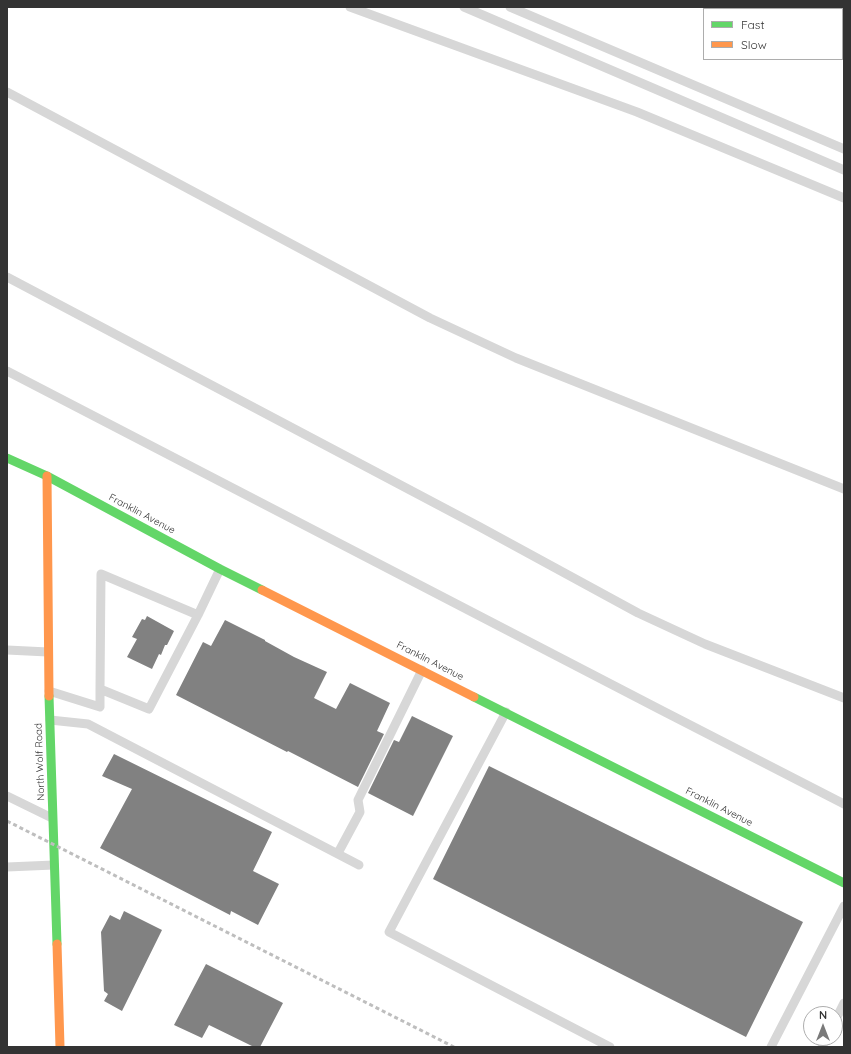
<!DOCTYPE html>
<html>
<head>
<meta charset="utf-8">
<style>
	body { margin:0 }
	#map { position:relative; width:851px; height:1054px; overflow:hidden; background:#fff; font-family:Quicksand,sans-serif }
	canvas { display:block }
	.frame { position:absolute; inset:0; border:8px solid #333; pointer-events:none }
	.legend { position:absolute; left:703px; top:8px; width:140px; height:52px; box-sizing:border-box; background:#fff; border:1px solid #adadad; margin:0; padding:5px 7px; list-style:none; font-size:12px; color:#333 }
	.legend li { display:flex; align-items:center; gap:8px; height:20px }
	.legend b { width:20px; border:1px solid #adadad }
	.north { position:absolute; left:803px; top:1006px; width:40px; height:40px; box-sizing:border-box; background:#fff; border:1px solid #adadad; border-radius:50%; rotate:0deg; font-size:11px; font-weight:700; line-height:16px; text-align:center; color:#333 }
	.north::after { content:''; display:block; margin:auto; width:14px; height:18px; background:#7a7a7a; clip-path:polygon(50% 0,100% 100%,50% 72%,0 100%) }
</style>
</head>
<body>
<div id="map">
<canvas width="851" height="1054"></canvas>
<div class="frame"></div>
<ul class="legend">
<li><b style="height:5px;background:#63d668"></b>Fast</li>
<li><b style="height:5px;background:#ff974d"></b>Slow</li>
</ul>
<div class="north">N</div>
</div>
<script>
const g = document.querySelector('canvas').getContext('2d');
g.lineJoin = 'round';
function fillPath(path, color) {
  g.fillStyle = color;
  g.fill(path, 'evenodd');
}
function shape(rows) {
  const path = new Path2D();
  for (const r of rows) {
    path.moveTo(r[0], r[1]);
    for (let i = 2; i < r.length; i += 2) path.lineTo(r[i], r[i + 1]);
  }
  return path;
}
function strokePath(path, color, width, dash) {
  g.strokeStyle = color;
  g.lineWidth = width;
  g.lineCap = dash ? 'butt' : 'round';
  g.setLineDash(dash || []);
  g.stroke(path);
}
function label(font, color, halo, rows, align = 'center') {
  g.font = font + ' Quicksand,sans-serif';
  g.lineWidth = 4;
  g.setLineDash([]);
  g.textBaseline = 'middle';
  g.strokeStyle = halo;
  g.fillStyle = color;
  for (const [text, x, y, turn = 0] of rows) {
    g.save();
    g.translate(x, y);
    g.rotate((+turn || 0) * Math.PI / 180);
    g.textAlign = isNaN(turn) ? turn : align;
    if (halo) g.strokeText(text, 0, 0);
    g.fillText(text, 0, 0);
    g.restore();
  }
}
fillPath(shape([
	[147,616,174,631,167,645,165,645,161,655,159,654,152,669,127,657,137,639,132,637,142,619,145,620],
	[225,620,265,640,265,641,294,657,327,672,314,698,336,709,350,683,390,703,377,731,384,734,358,787,288,751,287,752,176,695,203,642,211,646],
	[412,716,453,736,413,816,368,793,394,740,399,742],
	[114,754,272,832,253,871,279,884,258,925,231,911,230,915,100,848,132,789,102,776],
	[489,766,803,922,746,1037,433,879],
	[124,911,162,930,122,1011,104,1001,108,994,104,991,101,932,110,915,120,920],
	[206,964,283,1003,260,1047,254,1047,209,1025,202,1038,174,1025]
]), '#818181');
strokePath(shape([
	[350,7,637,112,844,198],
	[464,7,844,170],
	[510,7,844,149],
	[7,92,430,318,516,358,844,489],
	[7,277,480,527,638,613,705,644,844,698],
	[7,371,659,709,844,804],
	[7,650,48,652],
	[100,689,101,574,198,615],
	[49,691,100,707,100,689,149,709,198,615,220,569],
	[506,712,389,932,610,1047],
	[50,720,88,724,359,865],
	[7,796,52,818],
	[338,853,360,812,358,800,422,670],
	[7,867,54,865],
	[835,1021,844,1003],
	[771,1047,844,906],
	[822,1047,826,1038]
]), '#d7d7d7', 9);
strokePath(shape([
	[7,458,47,476,220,569,262,590],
	[49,696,57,944],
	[474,697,844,883]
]), '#63d668', 9);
strokePath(shape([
	[47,476,49,696],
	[262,590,474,697],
	[57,944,60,1047]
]), '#ff974d', 9);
strokePath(shape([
	[7,821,454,1047]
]), '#bebebe', 3, [4, 3]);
label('10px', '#333', '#fff', [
	["Franklin Avenue",142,514,28],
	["Franklin Avenue",430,661,27],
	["North Wolf Road",40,762,-92],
	["Franklin Avenue",719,807,27]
]);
</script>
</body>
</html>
